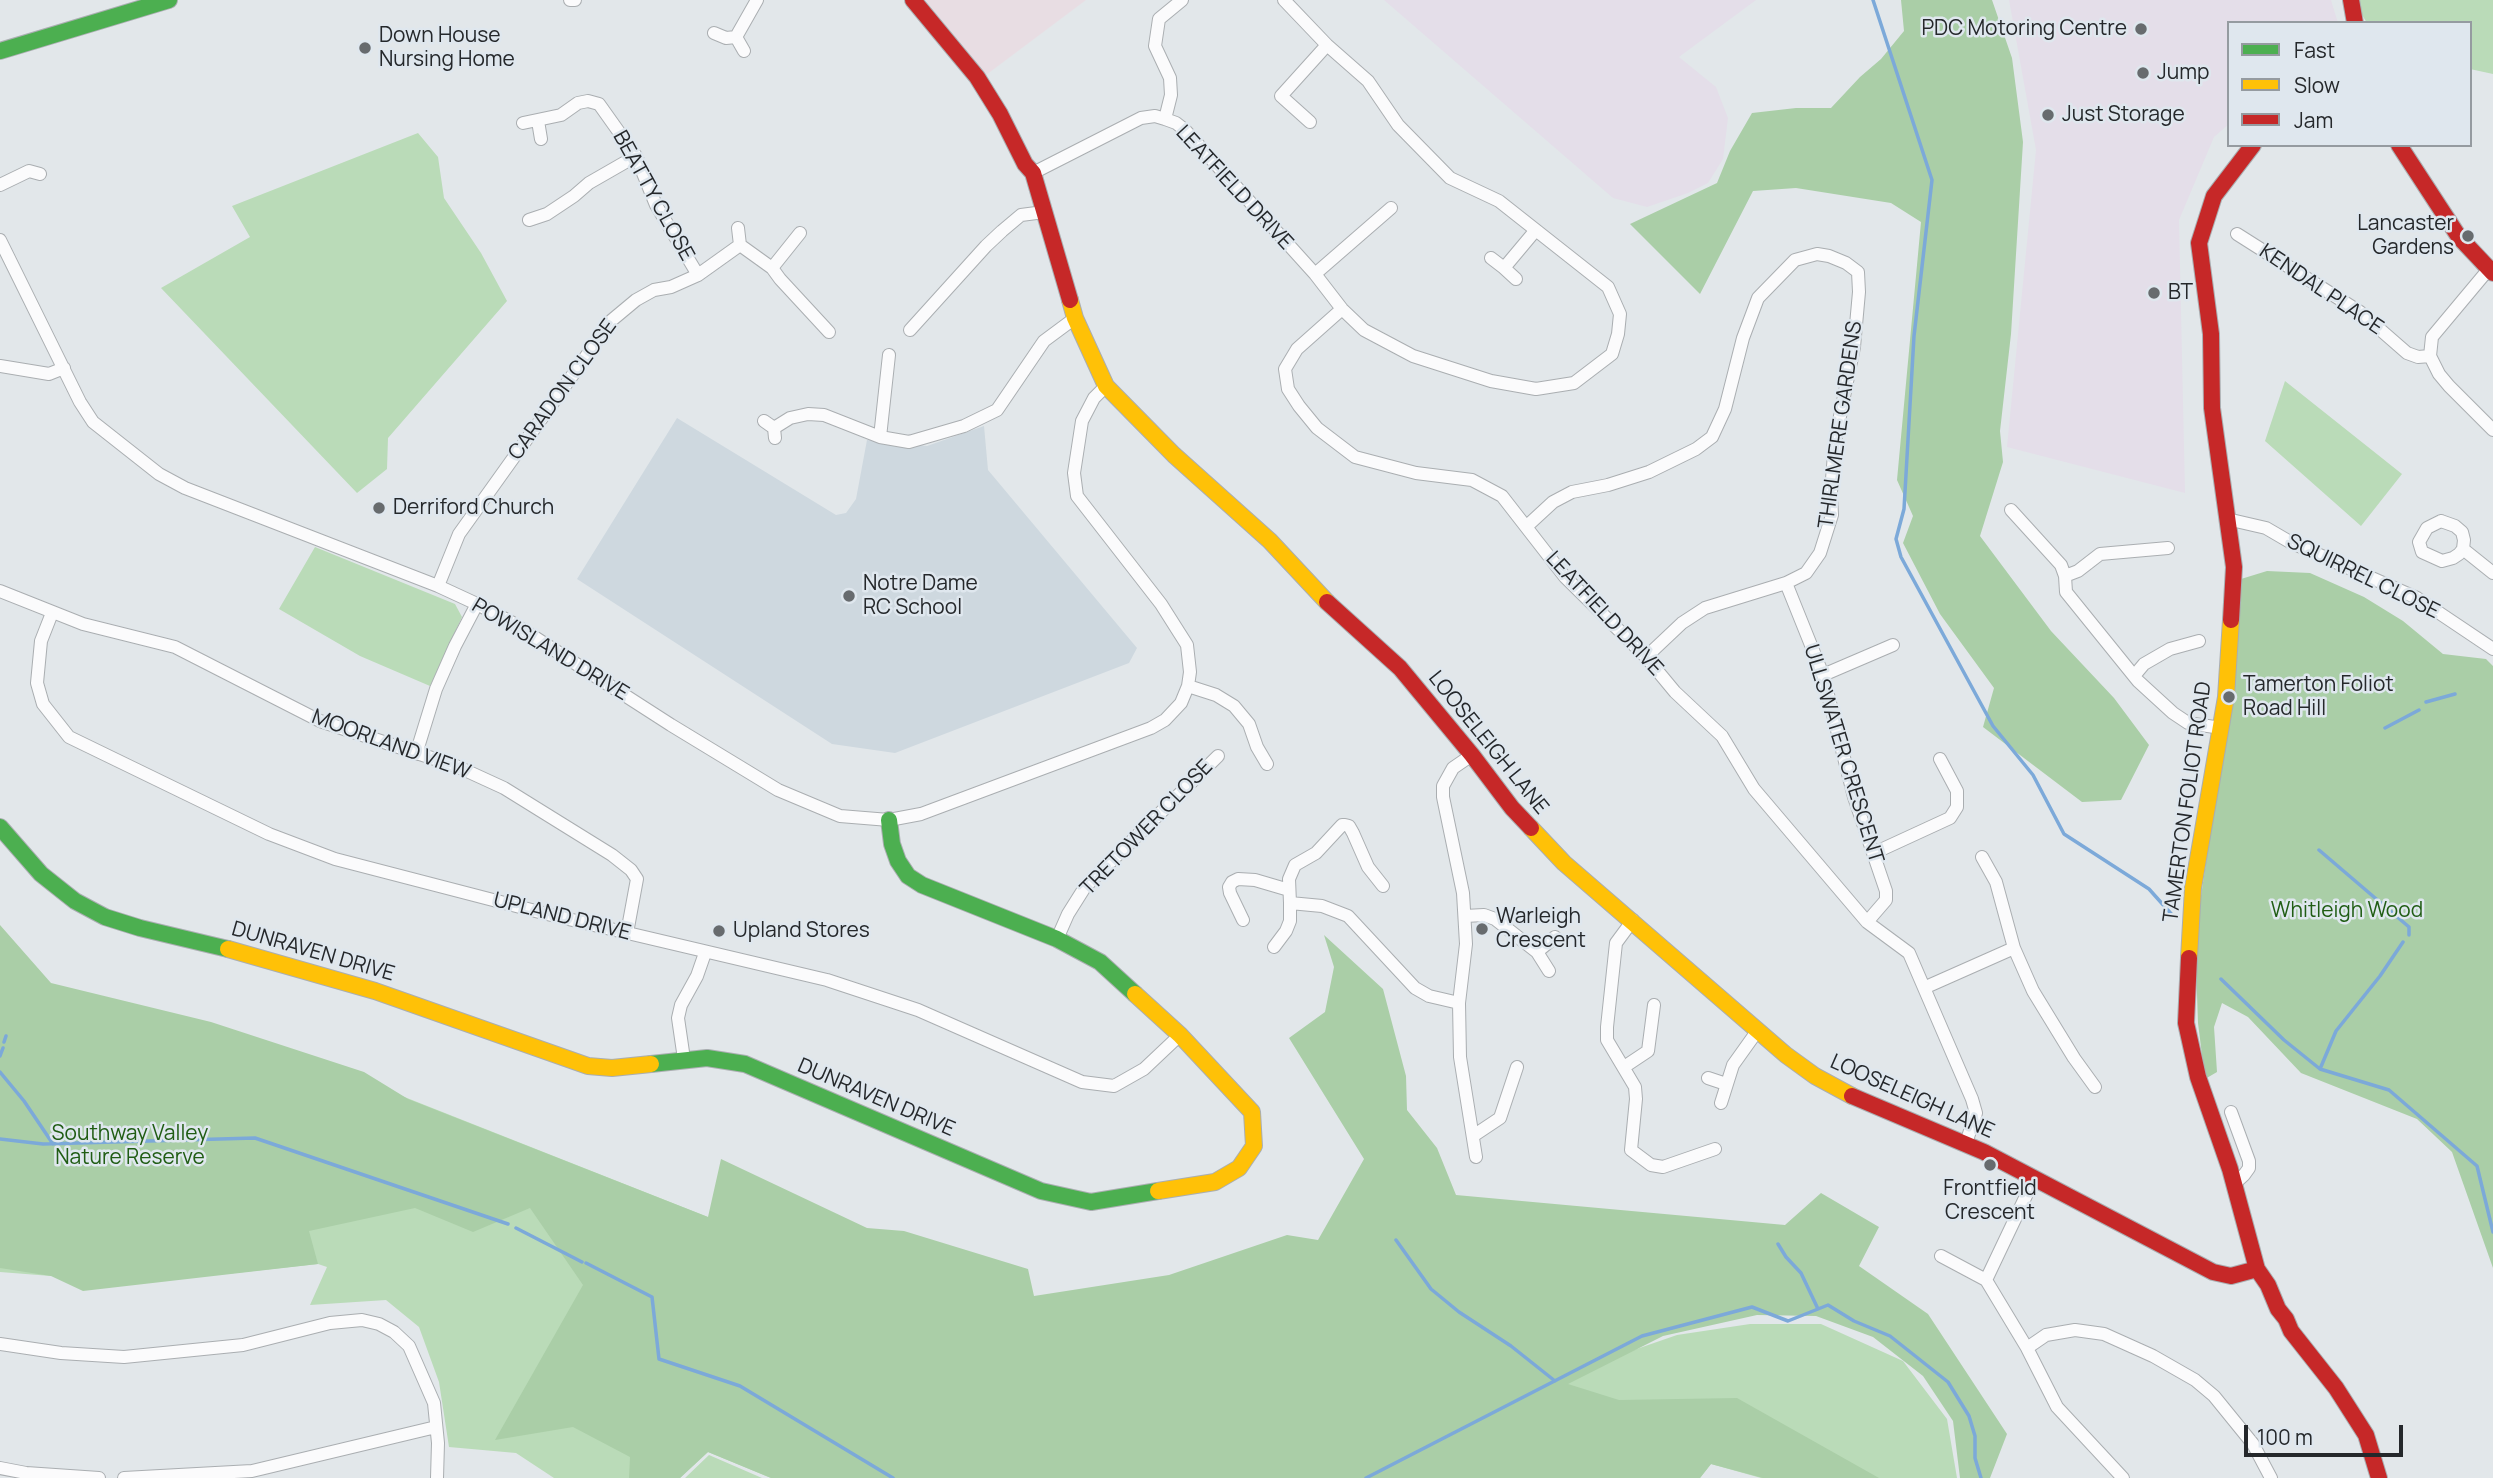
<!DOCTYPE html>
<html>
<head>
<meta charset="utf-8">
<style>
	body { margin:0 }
	#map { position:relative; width:2493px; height:1478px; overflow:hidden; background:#e2e7ea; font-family:Manrope,sans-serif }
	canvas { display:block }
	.legend { position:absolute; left:2227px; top:21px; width:245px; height:126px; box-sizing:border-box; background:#dfe7ee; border:2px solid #959ba0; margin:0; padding:9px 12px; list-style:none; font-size:21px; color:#25282b }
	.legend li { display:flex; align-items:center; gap:14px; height:35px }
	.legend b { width:35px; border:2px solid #959ba0 }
	.scale { position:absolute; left:2244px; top:1425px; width:159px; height:32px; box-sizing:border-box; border:4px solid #25282b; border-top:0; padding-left:9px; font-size:21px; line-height:24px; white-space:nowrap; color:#25282b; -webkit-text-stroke:5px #dfe7ee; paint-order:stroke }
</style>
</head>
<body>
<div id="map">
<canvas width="2493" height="1478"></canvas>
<ul class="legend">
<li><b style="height:9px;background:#4caf50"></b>Fast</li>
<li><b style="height:9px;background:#ffc107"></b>Slow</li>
<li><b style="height:9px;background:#c62828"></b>Jam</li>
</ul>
<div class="scale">100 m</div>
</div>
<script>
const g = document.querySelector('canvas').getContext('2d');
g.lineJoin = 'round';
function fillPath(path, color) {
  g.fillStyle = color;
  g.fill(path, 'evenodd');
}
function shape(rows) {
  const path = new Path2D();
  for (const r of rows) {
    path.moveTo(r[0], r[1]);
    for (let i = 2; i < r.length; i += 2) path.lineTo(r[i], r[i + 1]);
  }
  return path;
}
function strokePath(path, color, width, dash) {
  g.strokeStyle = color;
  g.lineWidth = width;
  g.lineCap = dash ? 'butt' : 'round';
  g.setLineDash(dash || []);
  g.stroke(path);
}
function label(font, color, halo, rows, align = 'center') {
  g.font = font + ' Manrope,sans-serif';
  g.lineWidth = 5;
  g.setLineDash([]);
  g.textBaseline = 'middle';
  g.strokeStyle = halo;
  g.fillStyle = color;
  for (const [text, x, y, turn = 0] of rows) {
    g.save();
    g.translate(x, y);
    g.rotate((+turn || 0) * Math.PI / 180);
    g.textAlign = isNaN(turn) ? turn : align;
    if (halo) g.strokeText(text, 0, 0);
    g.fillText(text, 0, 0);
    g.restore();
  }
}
fillPath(shape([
	[925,0,1086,0,986,75]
]), '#e8dde3');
fillPath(shape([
	[1384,0,1756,0,1679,57,1716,87,1728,118,1723,159,1708,183,1688,193,1647,207,1613,198],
	[2009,0,2331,0,2338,23,2229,23,2229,124,2214,137,2179,220,2185,493,2007,447,2036,150]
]), '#e4dee9');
fillPath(shape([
	[677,418,836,515,846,513,856,499,867,440,927,446,984,426,988,470,1137,648,1129,663,895,753,832,744,577,579]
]), '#ced8df');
fillPath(shape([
	[2353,0,2493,0,2493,74,2470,69,2470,23,2367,23],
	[418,133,438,157,444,198,481,253,507,301,388,438,387,469,357,493,161,288,250,237,232,206],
	[2285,381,2402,474,2361,526,2265,441],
	[315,547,455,604,462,617,430,686,360,656,279,609],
	[0,962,51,986,364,1081,708,1217,771,1478,708,1452,680,1478,554,1478,516,1453,449,1447,439,1382,419,1327,386,1300,310,1305,327,1267,318,1264,198,1277,51,1276,0,1272],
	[1750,1324,1821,1324,1903,1361,1947,1419,1957,1478,1761,1478,1711,1464,1700,1478,1366,1478,1628,1352,1677,1335],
	[709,1455,762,1478,685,1478]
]), '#badbb8');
fillPath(shape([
	[1901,0,1992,0,2012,58,2023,142,2011,334,2000,431,2003,462,1980,536,2051,631,2114,698,2149,745,2121,800,2082,802,1983,727,1994,688,1940,614,1903,543,1913,516,1897,480,1921,222,1891,203,1796,188,1753,191,1700,294,1630,224,1717,183,1730,151,1752,113,1796,108,1831,108,1860,77,1881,59,1904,31],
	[2267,571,2310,573,2364,597,2403,621,2443,654,2486,659,2493,666,2493,1268,2452,1152,2417,1119,2301,1073,2248,1017,2222,1003,2214,1027,2217,1072,2205,1079,2198,1023,2195,936,2235,669,2241,579],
	[0,925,51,983,211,1022,364,1072,408,1099,708,1217,721,1159,867,1228,904,1231,1028,1269,1034,1296,1169,1275,1287,1235,1318,1240,1364,1159,1289,1038,1325,1012,1334,967,1324,935,1383,989,1406,1076,1407,1110,1437,1148,1456,1195,1785,1225,1821,1193,1879,1227,1859,1266,1928,1314,2007,1434,1990,1478,1960,1478,1953,1421,1923,1376,1873,1337,1816,1316,1757,1315,1663,1336,1568,1384,1619,1400,1737,1398,1879,1478,1763,1478,1711,1464,1700,1478,771,1478,708,1452,680,1478,629,1478,630,1457,573,1427,495,1440,583,1285,530,1208,473,1232,415,1208,309,1231,318,1264,83,1291,51,1276,0,1268]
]), '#aacea7');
strokePath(shape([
	[1873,0,1932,180,1914,336,1904,509,1896,539,1901,557,1993,726,2033,775,2064,834,2149,889,2174,917],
	[2426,702,2455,694],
	[2385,728,2419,710],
	[2319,850,2409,927,2409,935],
	[2221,979,2284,1040,2320,1069,2389,1090,2477,1166,2493,1232],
	[4,1042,6,1036],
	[0,1056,3,1048],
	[2320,1069,2336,1031,2380,976,2403,942],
	[0,1072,24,1101,53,1144],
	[0,1139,43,1144,255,1138,508,1224],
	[516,1228,582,1262],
	[1396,1240,1431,1289,1459,1312,1511,1346,1555,1381],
	[1778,1244,1786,1257,1801,1273,1818,1309],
	[586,1263,652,1297,659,1359,740,1386,893,1478],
	[1366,1478,1642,1336,1752,1307,1788,1321,1828,1305,1854,1321,1890,1336,1948,1382,1969,1416,1975,1436,1975,1458,1981,1478]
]), '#7ca9d9', 3.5);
const street = shape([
	[570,0,575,0],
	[714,33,726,38,736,37,744,51],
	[736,37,757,0],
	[1165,119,1171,95,1170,78,1155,46,1159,19,1182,0],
	[538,121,541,139],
	[1310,122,1281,96,1327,45],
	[523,123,561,115,578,103,588,101,599,104,636,156,656,205,698,275],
	[1033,173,1141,118,1155,116,1165,119,1176,123,1185,130,1315,274,1342,309,1364,330,1413,356,1491,381,1536,389,1574,383,1612,354,1618,334,1620,314,1608,287,1499,201,1450,178,1398,125,1368,81,1327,45,1284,0],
	[0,185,29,171,40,174],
	[529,220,547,214,574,196,589,183,636,156],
	[738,228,740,245],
	[2237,234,2360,312,2407,353,2418,357,2430,356],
	[0,240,80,402,93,422,159,474,185,488,438,586,477,604,511,622,671,725,778,790,840,816,889,820,921,814,1151,728,1165,720,1181,703,1188,686,1190,672,1187,645,1161,604,1077,496,1074,473,1082,421,1094,398,1106,386],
	[1491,258,1504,268],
	[772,268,780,279,829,332],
	[2488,270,2432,337,2430,356,2439,374,2449,386,2493,430],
	[1315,274,1391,208],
	[1516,279,1504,268,1535,231],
	[1342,309,1297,349,1285,369,1288,389,1299,406,1317,428,1355,457,1416,473,1472,480,1502,496,1565,577,1646,657,1675,692,1722,736,1754,789,1867,922,1909,953,1972,1099,1976,1113,1966,1143],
	[910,330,986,246,1002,231,1021,215,1044,212],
	[0,366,49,374,64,368],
	[764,421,774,428,775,438],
	[774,428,790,418,808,414,824,415,880,437,909,442,964,426,997,410,1044,341,1075,318],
	[880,437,889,355],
	[2011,510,2061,565,2065,576,2066,592,2138,681,2173,713,2188,723,2221,728],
	[2227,519,2266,528,2290,542,2417,598,2493,649],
	[2441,521,2455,526,2462,532,2464,540,2463,549,2459,554,2453,558,2442,561,2422,552,2419,542,2427,528,2441,521],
	[1527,526,1553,502,1572,492,1608,485,1649,472,1696,449,1712,437,1725,409,1743,338,1758,298,1795,260,1817,254,1829,256,1846,263,1858,272,1859,292,1854,347,1835,441,1831,492,1832,515,1820,553,1806,573,1786,583,1705,608,1682,623,1646,657],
	[2463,549,2493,573],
	[2065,576,2078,571,2100,554,2168,548],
	[1786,583,1823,675,1854,797,1886,891,1886,900,1867,922],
	[438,586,459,534,612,320,636,300,654,290,671,287,698,275,740,245,772,268,800,233],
	[0,591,83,624,175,647,320,721,456,766,504,788,612,855,631,870,637,879,627,933],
	[52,613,41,641,37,683,43,704,69,737,269,834,335,859,547,914,827,980,918,1010,1082,1082,1114,1086,1144,1069,1180,1035],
	[1823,675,1893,645],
	[2134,676,2144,664,2170,649,2199,641],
	[1188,686,1216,695,1234,706,1249,724,1257,747,1267,764],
	[416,754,436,689,455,646,477,604],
	[1472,755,1453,768,1443,786,1443,797,1463,893,1466,944,1459,1003,1460,1057,1476,1157],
	[1874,853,1950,818,1957,807,1957,791,1940,759],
	[1982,857,1996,882,2014,948,2033,991,2074,1058,2095,1087],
	[1383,886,1368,867,1353,833,1349,826,1345,825,1342,825,1316,853,1295,865,1289,879,1290,903,1322,906,1348,916,1415,988,1429,996,1459,1003],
	[1465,916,1484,915,1495,919,1537,952,1549,971],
	[1243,920,1230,893,1229,887,1232,882,1238,879,1255,880,1289,890],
	[1633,920,1616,943,1607,1027,1607,1040,1635,1087,1636,1099,1631,1150,1651,1165,1663,1167,1715,1149],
	[1057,939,1068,914,1085,887,1218,756],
	[1274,947,1286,931,1290,921,1290,903],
	[1537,952,1555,937],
	[1926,987,2014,948],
	[684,1059,678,1018,681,1005,697,976,705,953],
	[1624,1067,1648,1051,1654,1005],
	[1708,1078,1726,1084],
	[1721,1103,1733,1065,1758,1030],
	[2231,1112,2249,1161,2249,1168,2244,1175,2234,1184],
	[1473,1136,1500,1118,1517,1067],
	[1941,1256,1986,1280,2027,1348,2057,1407,2123,1478],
	[1986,1280,2034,1179],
	[0,1344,61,1353,124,1357,243,1345,330,1323,362,1320,379,1324,394,1332,409,1346,434,1403,438,1443,437,1478],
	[2027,1348,2046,1335,2075,1330,2104,1334,2153,1356,2195,1380,2214,1396,2253,1444,2271,1478],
	[0,1468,26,1473,99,1478],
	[124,1478,252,1471,436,1427]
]);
const fast = shape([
	[0,51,169,0],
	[889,820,892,844,898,861,908,876,922,885,1057,939,1100,962,1135,994],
	[0,827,41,874,75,901,105,917,140,928,228,949],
	[651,1064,707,1058,745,1064,1041,1191,1091,1202,1158,1191]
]);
const slow = shape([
	[1070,300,1075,318,1106,386,1174,455,1270,541,1327,602],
	[1531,828,1564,863,1786,1055,1815,1076,1852,1096],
	[228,949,375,991,588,1066,612,1068,651,1064],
	[2189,958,2193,888,2226,697,2231,620],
	[1135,994,1180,1035,1252,1112,1254,1146,1239,1168,1215,1182,1158,1191]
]);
const jam = shape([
	[913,0,977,77,1000,114,1025,164,1033,173,1070,300],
	[2351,0,2355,23],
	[2399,145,2459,237,2493,273],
	[1327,602,1400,668,1472,755,1512,808,1531,828],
	[2231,620,2234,567,2212,408,2211,334,2199,243,2214,196,2253,145],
	[2189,958,2186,1023,2198,1077,2230,1169,2257,1269,2268,1285,2278,1309,2286,1319,2291,1331,2336,1388,2366,1435,2379,1478],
	[1852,1096,1984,1152,2213,1272,2231,1276,2257,1269]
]);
strokePath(street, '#aaaeb1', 14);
strokePath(fast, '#aaaeb1', 18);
strokePath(slow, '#aaaeb1', 18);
strokePath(jam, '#aaaeb1', 18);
strokePath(street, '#fbfbfc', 12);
strokePath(fast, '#4caf50', 16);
strokePath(slow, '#ffc107', 16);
strokePath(jam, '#c62828', 16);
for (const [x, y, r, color] of [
	[2141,29,7,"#676b6e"],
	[365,48,7,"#676b6e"],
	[2143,73,7,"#676b6e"],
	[2048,115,7,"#676b6e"],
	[2468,236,7,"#676b6e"],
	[2154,293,7,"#676b6e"],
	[379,508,7,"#676b6e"],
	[849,596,7,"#676b6e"],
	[2229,697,7,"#676b6e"],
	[1482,929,7,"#676b6e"],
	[719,931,7,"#676b6e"],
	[1990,1165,7,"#676b6e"]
]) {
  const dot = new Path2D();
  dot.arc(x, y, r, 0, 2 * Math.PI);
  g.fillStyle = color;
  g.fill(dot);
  strokePath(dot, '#dfe7ee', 2.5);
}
label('21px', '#25282b', '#dfe7ee', [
	["PDC Motoring Centre",2127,29,"right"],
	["Down House",379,36],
	["Nursing Home",379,60],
	["Jump",2157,73],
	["Just Storage",2062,115],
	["Lancaster",2454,224,"right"],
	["Gardens",2454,248,"right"],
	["BT",2168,293],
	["Derriford Church",393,508],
	["Notre Dame",863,584],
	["RC School",863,608],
	["Tamerton Foliot",2243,685],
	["Road Hill",2243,709],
	["Warleigh",1496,917],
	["Crescent",1496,941],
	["Upland Stores",733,931],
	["Frontfield",1990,1189,"center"],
	["Crescent",1990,1213,"center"]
], 'left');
label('21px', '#25282b', '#dfe7ee', [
	["LEATFIELD DRIVE",1234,188,47],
	["BEATTY CLOSE",653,196,61],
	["KENDAL PLACE",2321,290,34],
	["CARADON CLOSE",563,390,-54],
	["THIRLMERE GARDENS",1841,425,-82],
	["SQUIRREL CLOSE",2363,577,26],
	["LEATFIELD DRIVE",1604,614,47],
	["POWISLAND DRIVE",550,650,31],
	["LOOSELEIGH LANE",1488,743,51],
	["MOORLAND VIEW",391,745,20],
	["ULLSWATER CRESCENT",1843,754,73],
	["TAMERTON FOLIOT ROAD",2188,802,-82],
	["TRETOWER CLOSE",1147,828,-46],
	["UPLAND DRIVE",562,917,14],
	["DUNRAVEN DRIVE",313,952,16],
	["LOOSELEIGH LANE",1912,1097,24],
	["DUNRAVEN DRIVE",876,1098,23]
]);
label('21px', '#205d14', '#dfe7ee', [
	["Whitleigh Wood",2347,911],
	["Southway Valley",130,1134],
	["Nature Reserve",130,1158]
]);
</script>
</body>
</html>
